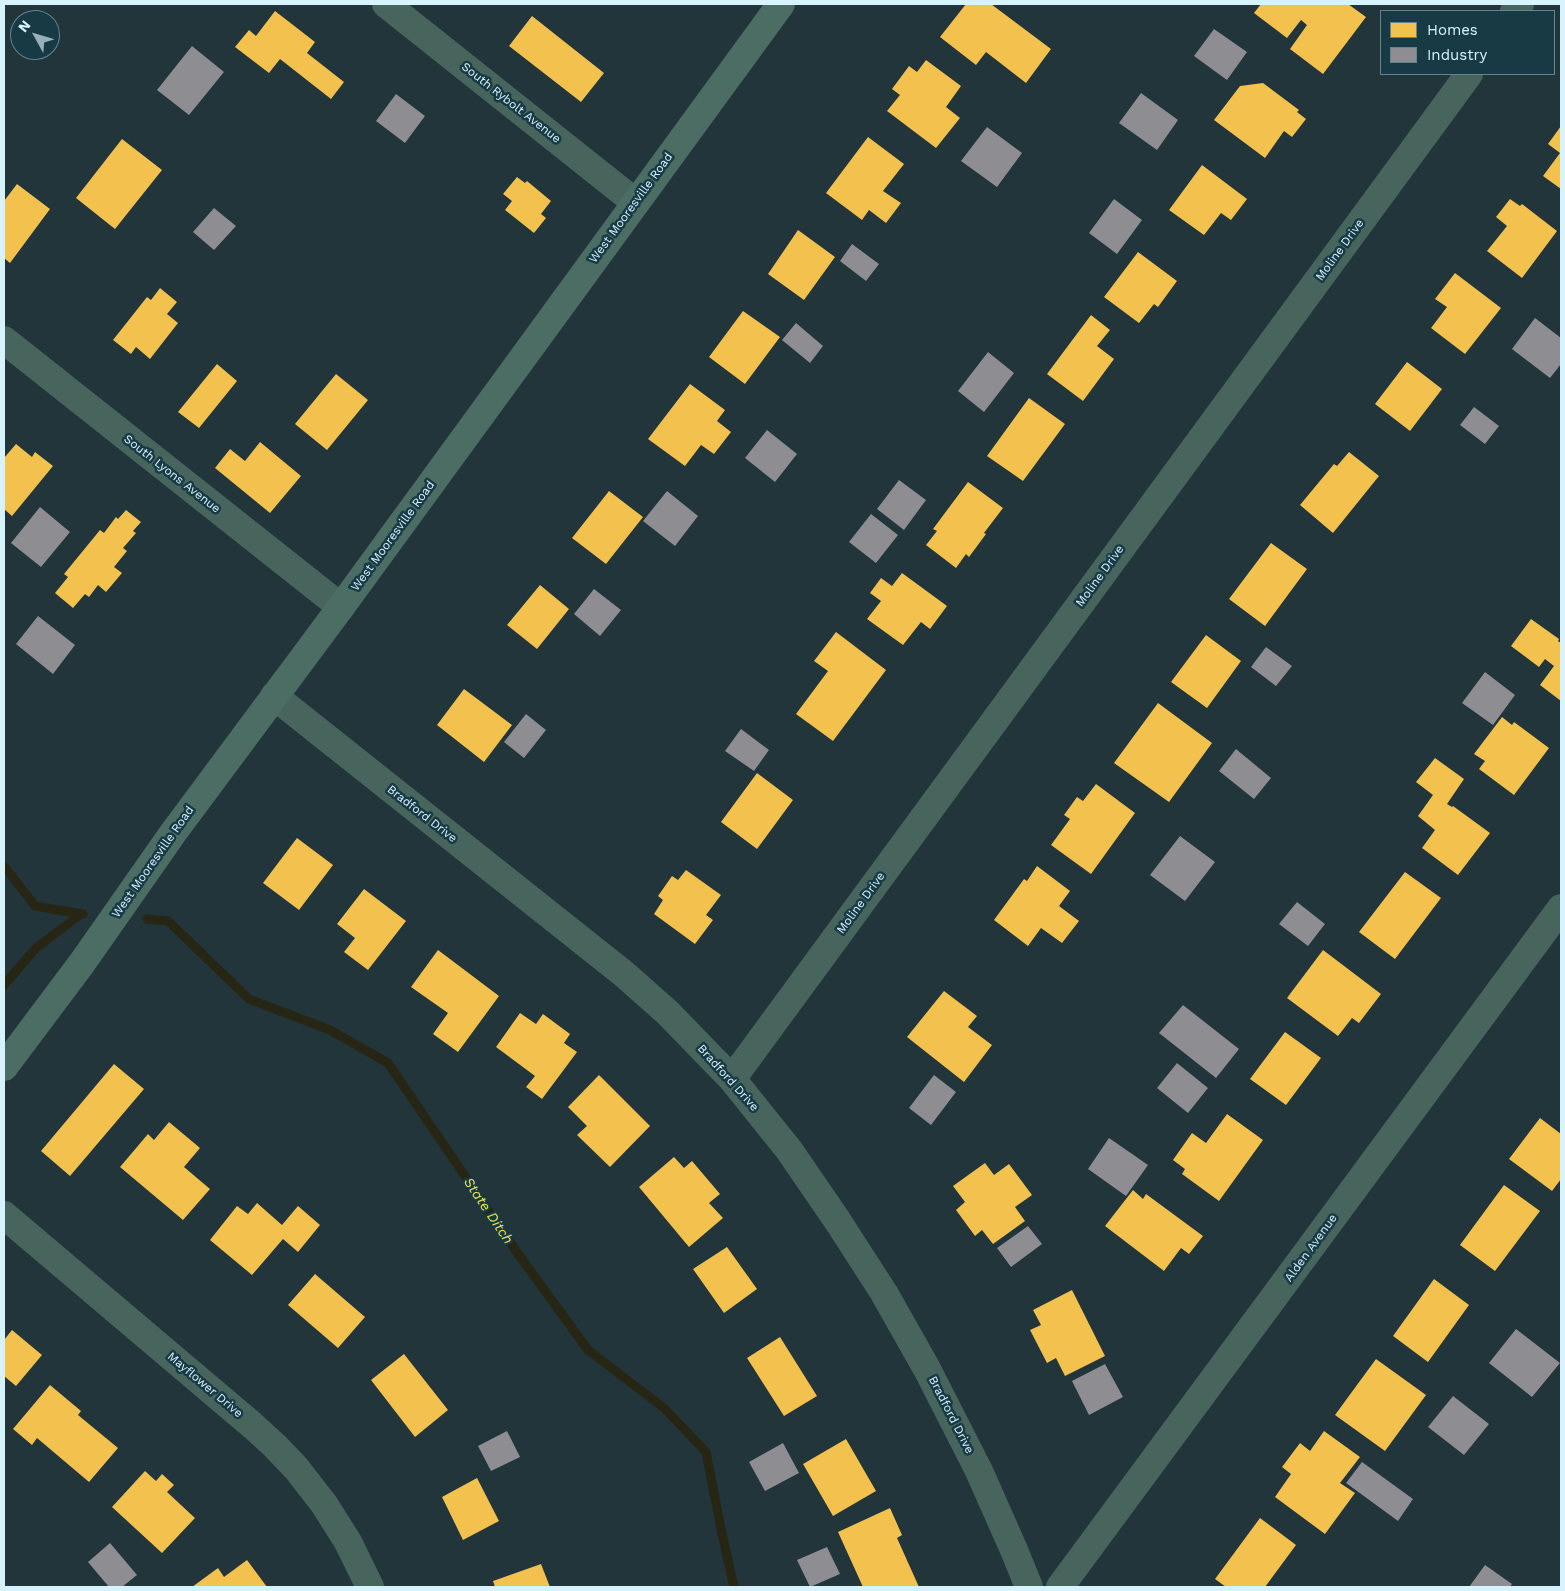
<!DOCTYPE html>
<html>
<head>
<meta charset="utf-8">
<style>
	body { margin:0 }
	#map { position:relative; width:1565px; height:1591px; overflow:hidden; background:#22353a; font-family:"Work Sans",sans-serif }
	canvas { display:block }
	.frame { position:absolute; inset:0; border:5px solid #d7f3fd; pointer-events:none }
	.legend { position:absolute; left:1380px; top:10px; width:175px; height:65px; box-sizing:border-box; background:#183a45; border:1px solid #64848f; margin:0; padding:6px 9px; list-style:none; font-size:15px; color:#d7f3fd }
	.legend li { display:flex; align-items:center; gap:10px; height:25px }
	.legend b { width:25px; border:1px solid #64848f }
	.north { position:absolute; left:10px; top:10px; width:50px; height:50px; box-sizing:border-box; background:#183a45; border:1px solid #64848f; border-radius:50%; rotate:309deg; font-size:14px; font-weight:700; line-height:20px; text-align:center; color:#d7f3fd }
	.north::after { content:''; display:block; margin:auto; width:18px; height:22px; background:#98b0b9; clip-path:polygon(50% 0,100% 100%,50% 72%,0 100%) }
</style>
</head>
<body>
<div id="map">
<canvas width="1565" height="1591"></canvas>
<div class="frame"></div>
<ul class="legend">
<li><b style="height:14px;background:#f2c14e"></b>Homes</li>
<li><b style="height:14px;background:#8d8d92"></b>Industry</li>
</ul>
<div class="north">N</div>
</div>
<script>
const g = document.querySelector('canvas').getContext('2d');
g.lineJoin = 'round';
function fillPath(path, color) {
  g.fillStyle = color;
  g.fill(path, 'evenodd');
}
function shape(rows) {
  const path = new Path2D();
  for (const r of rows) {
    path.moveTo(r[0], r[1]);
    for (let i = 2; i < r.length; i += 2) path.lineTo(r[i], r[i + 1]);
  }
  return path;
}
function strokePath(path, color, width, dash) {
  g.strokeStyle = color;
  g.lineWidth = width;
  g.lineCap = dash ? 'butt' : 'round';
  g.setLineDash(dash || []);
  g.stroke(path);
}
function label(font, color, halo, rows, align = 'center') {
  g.font = font + ' "Work Sans",sans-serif';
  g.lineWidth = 5;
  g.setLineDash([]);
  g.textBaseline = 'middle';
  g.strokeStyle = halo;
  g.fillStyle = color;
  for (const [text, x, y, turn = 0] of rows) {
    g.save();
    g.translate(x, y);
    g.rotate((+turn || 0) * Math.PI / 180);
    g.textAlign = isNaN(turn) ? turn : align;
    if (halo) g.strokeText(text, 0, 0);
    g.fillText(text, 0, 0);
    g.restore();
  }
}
fillPath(shape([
	[966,4,991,4,1051,49,1026,83,986,52,976,65,940,37],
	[1261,4,1348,4,1366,17,1323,74,1290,49,1307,25,1301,20,1287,38,1254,13],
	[275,11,315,42,307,53,344,82,331,99,280,59,269,73,235,47,249,30,256,36],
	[532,16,604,73,581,102,509,46],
	[926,60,961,86,946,107,960,118,936,148,887,111,900,95,892,89,909,66,917,72],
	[1263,83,1299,110,1297,112,1306,119,1292,137,1284,131,1265,158,1214,120,1240,86],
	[1561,126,1561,189,1543,176,1560,153,1548,144],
	[868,137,904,164,883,191,901,203,886,223,869,210,862,220,826,193],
	[122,139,162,170,115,229,76,198],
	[1202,165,1247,199,1231,220,1221,213,1204,235,1169,210],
	[517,177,525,183,527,181,551,201,541,214,546,218,534,233,505,210,512,201,503,194],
	[17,184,50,209,10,263,4,258,4,201],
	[1510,199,1520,206,1522,204,1557,231,1522,278,1487,251,1507,226,1496,217],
	[798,230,835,257,804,300,768,274],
	[1138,252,1177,281,1158,307,1154,304,1139,323,1104,297],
	[1455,273,1501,308,1465,354,1431,328,1447,307,1435,299],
	[160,288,177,302,167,314,178,323,150,359,136,347,131,354,113,340,147,297,151,300],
	[743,311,780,337,745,384,709,357],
	[1091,315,1110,330,1097,346,1114,359,1083,401,1047,374],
	[1407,362,1442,389,1410,431,1375,404],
	[217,364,237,381,199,428,178,412],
	[336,374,368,400,327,450,295,424],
	[690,384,725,410,717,421,731,432,714,454,701,445,685,466,648,439],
	[1029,398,1065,424,1023,481,987,456],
	[260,442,301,476,270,513,215,468,230,449,245,461],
	[16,444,32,457,35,452,53,466,12,516,4,509,4,458],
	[1349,452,1379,476,1333,533,1300,505,1334,464,1337,466],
	[968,482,1003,508,984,533,986,534,969,557,966,554,956,568,926,545,937,531,933,529],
	[609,491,643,517,606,564,572,538],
	[126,510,141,522,133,531,136,533,123,548,127,551,114,567,122,573,106,592,98,585,89,597,85,594,73,608,55,593,68,577,64,574,100,530,104,533,116,517,118,519],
	[1271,543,1307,569,1265,626,1229,599],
	[902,573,947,606,930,629,921,622,903,645,867,619,881,601,870,593,881,578,892,586],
	[540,585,569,609,537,649,507,625],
	[1531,619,1559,639,1558,641,1561,643,1561,701,1540,685,1554,666,1545,659,1539,667,1511,646],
	[836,632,886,670,833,741,796,714,828,671,814,661],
	[1206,635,1241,661,1207,708,1171,682],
	[464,689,512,725,484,762,437,725],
	[1158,703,1212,743,1169,802,1114,763],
	[1502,717,1512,725,1514,722,1549,748,1514,795,1479,769,1485,761,1474,754],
	[1435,758,1464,779,1447,804,1452,807,1453,806,1490,833,1458,875,1422,848,1435,830,1418,816,1433,795,1416,782],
	[757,773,793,800,757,849,721,822],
	[1096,784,1135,813,1091,874,1051,845,1070,819,1064,815,1077,797,1083,801],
	[297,838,333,865,299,910,263,883],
	[1037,866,1070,891,1059,906,1079,921,1062,943,1041,928,1028,946,994,920,1024,879,1027,881],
	[686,870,721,895,706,915,713,920,695,944,654,914,663,900,658,896,672,876,678,880],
	[1405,872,1441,898,1395,959,1359,932],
	[364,889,406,921,368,970,344,952,355,938,337,924],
	[438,950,499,996,458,1052,433,1034,448,1013,411,987],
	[1323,950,1381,994,1359,1023,1352,1018,1338,1036,1287,998],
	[944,991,977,1016,968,1027,992,1045,964,1082,907,1037],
	[520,1013,536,1024,543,1014,570,1034,564,1043,577,1052,542,1099,526,1087,535,1076,496,1047],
	[1285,1032,1321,1058,1286,1105,1250,1079],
	[114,1064,144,1089,70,1176,41,1151],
	[599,1075,650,1126,610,1167,577,1135,587,1126,568,1107],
	[1227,1114,1263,1140,1219,1201,1182,1174,1185,1169,1173,1160,1192,1133,1206,1143],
	[1540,1118,1561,1134,1561,1179,1552,1191,1509,1159],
	[169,1122,200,1148,184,1167,210,1189,183,1220,120,1167,148,1134,154,1140],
	[674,1157,684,1168,692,1161,720,1194,709,1203,723,1218,689,1247,639,1187],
	[985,1163,994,1175,1009,1164,1032,1195,1015,1207,1025,1221,993,1244,982,1230,975,1236,956,1210,965,1202,953,1186],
	[1504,1185,1540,1211,1495,1271,1460,1245],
	[1133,1190,1143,1199,1146,1194,1203,1236,1189,1254,1181,1248,1164,1271,1105,1226],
	[257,1203,282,1225,298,1206,320,1225,298,1252,283,1239,252,1275,210,1240,237,1206,248,1214],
	[727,1247,757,1289,724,1313,693,1269],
	[315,1274,365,1317,338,1348,288,1305],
	[1434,1279,1469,1305,1428,1362,1393,1336],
	[1072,1290,1105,1356,1065,1376,1056,1358,1047,1363,1030,1330,1041,1325,1033,1310],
	[12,1330,42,1355,16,1386,4,1376,4,1340],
	[780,1337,817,1396,784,1416,747,1358],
	[404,1354,448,1410,415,1437,371,1380],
	[1376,1359,1426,1395,1385,1451,1335,1415],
	[50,1385,81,1411,78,1415,118,1448,89,1482,37,1438,32,1445,13,1429],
	[1324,1431,1360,1457,1340,1483,1355,1493,1325,1534,1275,1497,1291,1474,1282,1467,1300,1443,1310,1451],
	[846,1439,876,1491,833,1516,803,1464],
	[145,1471,156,1481,162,1474,174,1485,167,1492,195,1518,162,1553,112,1507],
	[477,1478,499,1521,463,1540,442,1497],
	[890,1508,902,1535,897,1538,919,1587,863,1587,838,1532],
	[1260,1518,1296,1545,1265,1587,1226,1587,1215,1579],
	[247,1560,267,1587,192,1587,218,1568,224,1577],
	[541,1564,550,1587,495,1587,493,1581]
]), '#f2c14e');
fillPath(shape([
	[1214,29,1247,52,1227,80,1194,56],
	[192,46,224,72,189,115,157,90],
	[1141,93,1178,120,1157,150,1119,123],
	[396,94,425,116,405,143,376,121],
	[987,127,1022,153,997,187,961,161],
	[1114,199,1142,220,1117,254,1089,233],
	[214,208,236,226,214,250,193,232],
	[852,244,879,264,866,281,840,261],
	[1535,318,1561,338,1561,364,1550,378,1512,349],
	[796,323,823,346,810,363,782,340],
	[988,352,1014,373,984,412,958,391],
	[1474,407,1499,426,1485,444,1460,425],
	[767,430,797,454,775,482,745,458],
	[899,480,926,500,904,530,877,509],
	[667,491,698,516,675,546,643,521],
	[40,507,70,532,41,567,11,543],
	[871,514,898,535,876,563,849,542],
	[594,589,621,610,600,636,574,614],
	[38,616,75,645,53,674,16,644],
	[1266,647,1292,666,1276,686,1251,667],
	[1485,672,1515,695,1493,725,1462,703],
	[526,714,546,730,524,758,504,742],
	[741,729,769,750,754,771,725,751],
	[1236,749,1271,778,1254,799,1219,771],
	[1180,836,1215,862,1185,901,1150,875],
	[1297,902,1325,924,1308,946,1279,924],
	[1183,1005,1239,1049,1216,1078,1159,1033],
	[1177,1063,1208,1088,1188,1113,1157,1088],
	[934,1075,956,1092,931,1125,909,1108],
	[1109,1138,1148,1165,1126,1196,1088,1169],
	[1028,1226,1042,1244,1011,1267,997,1248],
	[1516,1329,1560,1363,1532,1397,1489,1363],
	[1105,1364,1123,1397,1089,1415,1072,1381],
	[1453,1396,1489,1424,1464,1455,1428,1427],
	[507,1431,520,1457,491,1471,478,1446],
	[783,1443,799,1473,765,1491,749,1462],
	[1362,1462,1413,1499,1398,1521,1346,1483],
	[110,1543,137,1575,122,1587,109,1587,88,1562],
	[827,1547,840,1574,810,1587,797,1560],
	[1485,1565,1512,1584,1510,1587,1469,1587]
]), '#8d8d92');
strokePath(shape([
	[4,866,35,906,83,914],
	[147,919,168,921,249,999,330,1030,388,1063,516,1251,588,1350,664,1408,706,1452,721,1529,734,1587],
	[4,985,36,948,81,914]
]), '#272615', 9);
strokePath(shape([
	[386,4,635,202],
	[1514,11,1520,4],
	[4,340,341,607],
	[274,696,624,974,668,1013,732,1079,789,1150,837,1220,884,1293,927,1369,979,1471,1014,1550,1029,1587],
	[732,1079,1469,74],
	[4,1215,252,1425,275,1446,296,1468,324,1504,348,1542,370,1587],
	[1060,1587,1561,908]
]), '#47655d', 28);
strokePath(shape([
	[4,1067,82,963,173,833,341,607,781,4]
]), '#4c6d64', 28);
label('12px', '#d7f3fd', '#183a45', [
	["South Rybolt Avenue",511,103,38],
	["West Mooresville Road",631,208,-54],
	["Moline Drive",1340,250,-54],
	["South Lyons Avenue",172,474,38],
	["West Mooresville Road",393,536,-54],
	["Moline Drive",1100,576,-54],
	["Bradford Drive",422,814,38],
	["West Mooresville Road",153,862,-55],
	["Moline Drive",861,903,-54],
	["Bradford Drive",728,1078,48],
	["Alden Avenue",1311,1248,-54],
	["Mayflower Drive",205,1385,40],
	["Bradford Drive",951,1415,63]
]);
label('italic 14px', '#f2e053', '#183a45', [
	["State Ditch",488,1211,56]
]);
</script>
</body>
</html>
